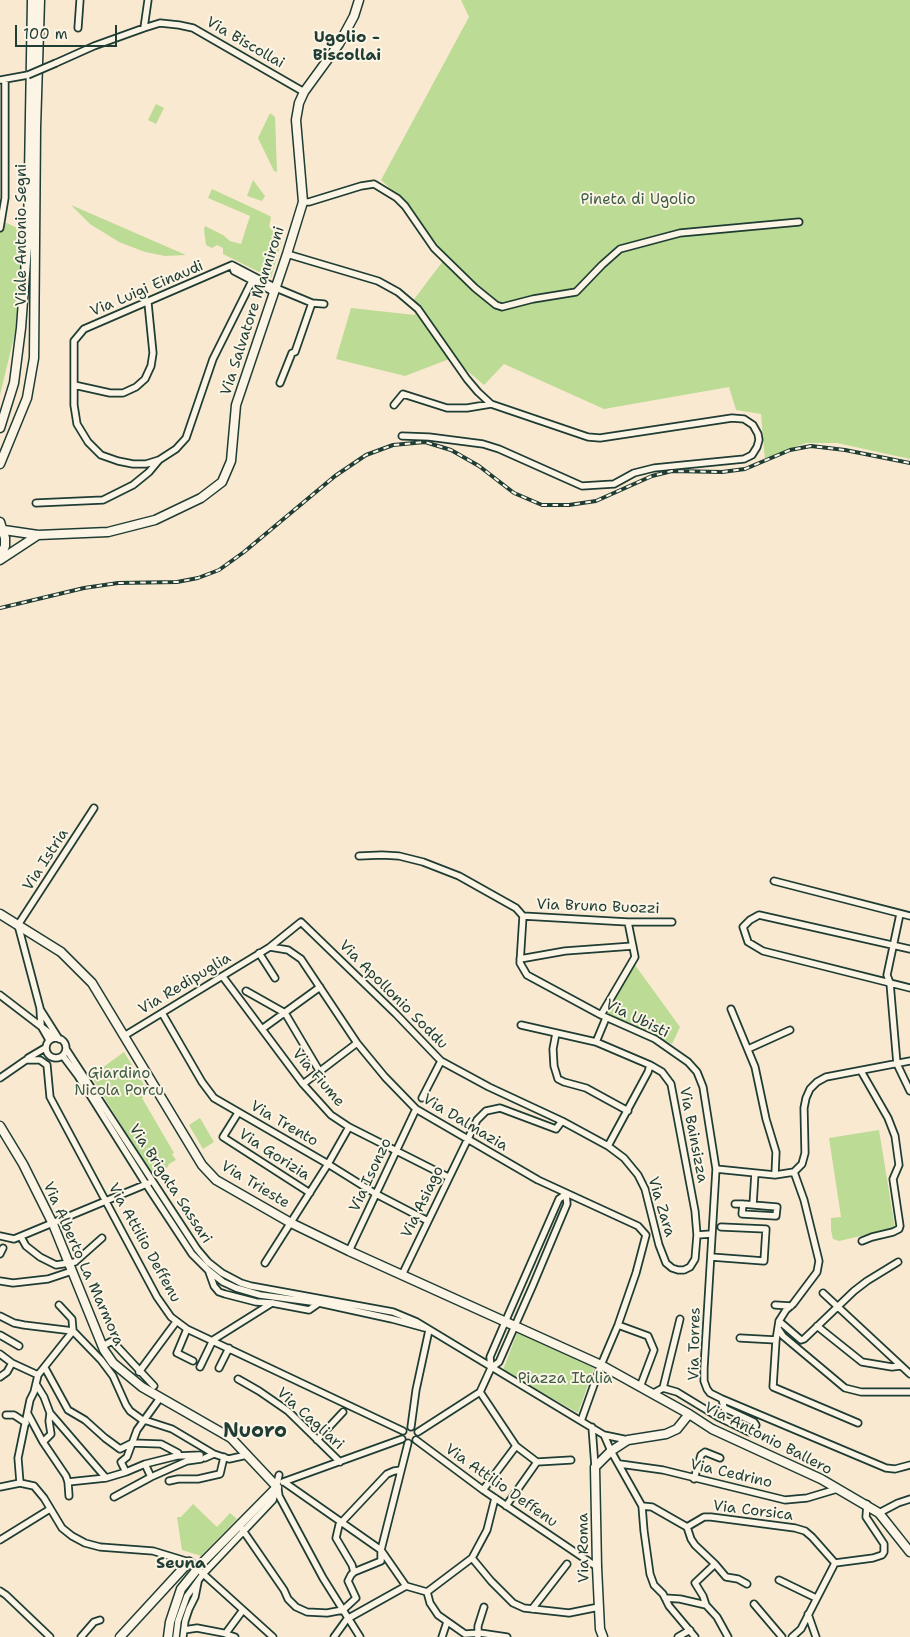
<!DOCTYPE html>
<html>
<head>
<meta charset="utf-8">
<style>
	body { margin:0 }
	#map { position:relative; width:910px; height:1637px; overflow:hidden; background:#fae9d1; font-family:"Shantell Sans",sans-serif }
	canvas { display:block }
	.scale { position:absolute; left:15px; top:25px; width:102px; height:22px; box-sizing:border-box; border:2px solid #1f3d34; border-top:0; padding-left:6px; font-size:15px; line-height:18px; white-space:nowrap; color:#1f3d34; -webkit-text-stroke:4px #fcf5e5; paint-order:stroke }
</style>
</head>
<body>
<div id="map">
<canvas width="910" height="1637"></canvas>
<div class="scale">100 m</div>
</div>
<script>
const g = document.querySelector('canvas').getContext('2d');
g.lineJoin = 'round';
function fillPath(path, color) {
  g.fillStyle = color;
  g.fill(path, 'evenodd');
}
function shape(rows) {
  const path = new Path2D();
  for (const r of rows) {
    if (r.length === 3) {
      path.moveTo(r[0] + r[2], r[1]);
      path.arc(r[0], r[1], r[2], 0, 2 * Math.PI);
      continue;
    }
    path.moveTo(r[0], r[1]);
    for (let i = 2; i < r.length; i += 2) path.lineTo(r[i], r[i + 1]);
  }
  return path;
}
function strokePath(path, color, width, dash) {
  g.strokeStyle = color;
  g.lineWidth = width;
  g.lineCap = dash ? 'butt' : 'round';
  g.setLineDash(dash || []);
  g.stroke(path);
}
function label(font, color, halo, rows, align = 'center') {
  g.font = font + ' "Shantell Sans",sans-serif';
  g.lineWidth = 4;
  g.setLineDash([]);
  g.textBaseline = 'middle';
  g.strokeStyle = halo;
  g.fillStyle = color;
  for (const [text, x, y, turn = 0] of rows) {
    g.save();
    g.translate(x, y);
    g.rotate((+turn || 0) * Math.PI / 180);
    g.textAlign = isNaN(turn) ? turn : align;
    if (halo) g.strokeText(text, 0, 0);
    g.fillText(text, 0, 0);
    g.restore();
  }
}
fillPath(shape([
	[461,0,910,0,910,459,837,443,806,443,783,451,765,460,761,414,736,410,729,387,604,409,504,364,484,385,452,358,405,376,336,359,351,308,415,315,412,302,446,257,408,205,381,180,469,17],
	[156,104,164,108,156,124,148,120],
	[270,113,275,117,277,172,274,171,258,138],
	[253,180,265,196,262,201,247,196],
	[212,189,268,215,271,217,269,227,282,239,271,278,223,254,223,248,217,245,212,248,206,245,204,230,205,226,223,235,230,241,241,244,250,216,208,198],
	[71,205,186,255,165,256,145,252,119,242,90,224],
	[2,221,24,231,24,259,15,333,0,395,0,225],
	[635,965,680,1027,672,1044,605,1013],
	[124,1052,149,1093,142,1098,174,1153,172,1154,176,1160,169,1164,167,1168,153,1176,91,1076],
	[200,1118,214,1142,203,1149,189,1125],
	[879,1130,895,1228,839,1241,833,1239,831,1230,831,1218,841,1217,829,1138],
	[517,1333,594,1368,578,1413,503,1370],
	[193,1504,217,1527,230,1513,237,1519,201,1556,182,1550,177,1517,181,1517]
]), '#bcdb94');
const street = shape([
	[78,28,80,0],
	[144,28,148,0],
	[56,63,94,46,144,28,160,23,179,25,193,28,304,92],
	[0,80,28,75],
	[303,202,309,202,361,186,374,184,397,198,405,206,434,248,475,288,496,305,502,307,533,299,576,292,602,265,620,249,680,233,799,222],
	[0,228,5,198,5,80],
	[287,254,378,281,398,292,418,309,467,379,478,392,491,404,588,437,600,438,732,418,744,419,753,425,758,434,759,440,757,447,752,455,744,459,654,468,634,473,614,484,582,486,499,449,483,444,429,437,402,436],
	[232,265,234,271,274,292],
	[252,281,213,359,186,438,176,449,159,460,146,464,133,464,118,461,101,455,88,442,77,424,74,405,74,341,84,329,232,265,276,288,312,303,324,304],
	[280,383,292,353,295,352,312,303],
	[74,385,110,393,123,393,136,387,145,379,151,366,153,353,148,303],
	[394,405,403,394,447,408,467,408,491,404],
	[36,503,103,500,133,485,149,472,159,460],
	[359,856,382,855,399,856,423,862,459,876,516,908,523,916,520,963,527,975,601,1015,655,1039,688,1062,697,1072,703,1087,716,1169,704,1368,704,1381,707,1389,710,1393,722,1399,886,1468,895,1469,910,1465],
	[774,881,910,916],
	[900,914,887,975,890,983,897,1064,910,1091],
	[523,916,628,922,672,922],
	[270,947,288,950,301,959,357,1043,385,1077,416,1109,538,1180,638,1226,646,1235,636,1273,618,1325,601,1365,581,1421],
	[910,949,759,915,750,920,743,927,748,942,763,951,910,988],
	[259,953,275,978],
	[520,959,565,951,633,946],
	[223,977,303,1084,331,1115,349,1127,448,1177],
	[246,991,285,1013,320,1072],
	[0,995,56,1038],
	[40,1009,59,1039],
	[731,1009,755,1067,766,1119,776,1152,775,1175],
	[162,1013,202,1082,214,1098,328,1164,376,1194,428,1221],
	[601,1015,635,957,628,922],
	[521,1025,596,1042,650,1065,662,1072,671,1084,695,1211,697,1235],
	[262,1029,320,987],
	[556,1033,553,1049,554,1066,558,1079,564,1082,586,1088,628,1111],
	[124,1036,270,947,301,922,396,1014,441,1061,489,1087,562,1121,608,1146,624,1158,638,1175,645,1189,659,1245,666,1263,672,1268,678,1270,684,1270,690,1267,695,1259,697,1235,711,1234],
	[56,1048,10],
	[49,1040,41,1026,40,1008,18,925,94,808],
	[596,1042,606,1018],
	[66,1049,197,1249,208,1262,222,1273,241,1283,251,1286,393,1312,417,1322,604,1435,628,1440],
	[748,1049,790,1030],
	[63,1056,78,1076,144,1181,192,1254,208,1270,223,1282,236,1288,260,1295,319,1303,392,1319,425,1328],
	[28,1058,45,1048],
	[47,1065,50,1097,157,1297,171,1317,187,1329,403,1431],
	[861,1071,888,1118,895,1136,899,1165,893,1179,900,1226,899,1229,893,1232,872,1237,862,1241],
	[0,1078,26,1060,40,1060,47,1065],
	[303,1084,357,1043],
	[422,1098,441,1061],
	[238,1113,223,1137,310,1193],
	[608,1146,648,1072,650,1065],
	[716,1169,775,1175,794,1172,802,1164,805,1153,804,1108,806,1098,810,1089,817,1082,826,1077,910,1061],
	[794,1172,804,1200,819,1261,817,1272,793,1304,786,1310,779,1321,776,1340,773,1387,858,1423],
	[735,1204,743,1204,765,1206,777,1207,776,1216,742,1214,743,1204],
	[753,1205,755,1173],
	[0,1236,14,1239,149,1183],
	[21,1237,26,1246,40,1257,56,1265,75,1262,102,1238],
	[349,1251,416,1109],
	[0,1254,3,1248],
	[711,1257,764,1261,766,1229,721,1227],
	[265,1263,328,1164,349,1127],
	[209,1272,214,1286,219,1292,225,1294,256,1302,272,1303,309,1310,319,1303],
	[402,1275,477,1120,486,1111,500,1108,556,1129,562,1121],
	[0,1281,13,1283,48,1279,72,1271],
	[823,1293,910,1374],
	[59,1305,72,1319,73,1331],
	[775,1305,791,1306],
	[0,1316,14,1323,24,1325,73,1331,101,1360,113,1376,126,1405,130,1411,141,1419,172,1429,214,1454,229,1459,247,1455],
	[779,1321,801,1340,804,1339,854,1291,867,1281,898,1262],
	[618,1325,648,1336,654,1350,640,1387],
	[817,1326,862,1362,892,1367,900,1366],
	[187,1329,177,1353,193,1361],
	[779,1330,783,1336,845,1388,861,1392,910,1392],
	[0,1335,19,1346],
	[740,1338,776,1340],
	[103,1346,112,1341,154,1386],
	[0,1354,12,1363,38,1375],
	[200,1367,213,1340,272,1303],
	[45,1368,68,1410,85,1420,105,1438,120,1449,132,1443,161,1444,178,1453,177,1456],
	[219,1368,229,1348],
	[491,1368,490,1357,509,1313,559,1199,566,1194],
	[139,1372,176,1322],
	[0,1377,7,1372,12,1363],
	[238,1379,259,1391,288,1411,340,1462],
	[36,1384,44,1397,50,1413,106,1478],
	[663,1388,680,1319],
	[480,1392,491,1368,499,1362,533,1285,567,1204,566,1194],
	[480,1392,516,1446,537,1462],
	[652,1394,663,1388,677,1392,718,1417,749,1432,754,1430,756,1425,754,1422,724,1408,722,1399],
	[28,1414,43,1442,66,1476,68,1482,69,1496],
	[6,1415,14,1415,26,1423],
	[411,1427,416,1390,429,1330],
	[592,1427,595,1467],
	[418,1432,480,1392],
	[604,1435,611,1451,642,1506,652,1507,687,1527,691,1539,695,1545,715,1564,695,1583,703,1596,706,1605,717,1617,728,1637],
	[317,1440,343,1412],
	[416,1440,483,1490,597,1567],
	[43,1442,51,1434,49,1421,50,1413],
	[205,1458,214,1454],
	[537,1462,571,1460],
	[145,1464,151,1477,187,1461,201,1459],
	[620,1464,663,1470,785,1500,807,1498,837,1489],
	[126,1472,121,1462,127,1457,137,1430,160,1398],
	[694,1479,701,1455,705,1452,720,1458],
	[169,1481,178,1479,198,1479,220,1474,224,1457],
	[68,1482,106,1478,126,1472,145,1464,177,1456,200,1455],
	[283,1482,402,1439],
	[284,1482,381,1550,406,1586,427,1592],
	[20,1483,18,1458,30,1400,34,1392,38,1375,73,1331],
	[0,1487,20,1483,34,1486,44,1498,62,1528,72,1536,85,1543,100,1547,153,1551,189,1562],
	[278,1489,279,1496,323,1578,360,1637],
	[483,1490,516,1446],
	[114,1497,151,1477],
	[506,1506,537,1462],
	[642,1506,644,1531,650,1574,654,1585,663,1594,669,1606,695,1637],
	[879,1513,898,1503,910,1499],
	[687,1527,704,1517,711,1517,795,1528,805,1531,812,1537,835,1563],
	[242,1529,284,1590,288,1599,296,1607,307,1612,327,1613,343,1610],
	[0,1540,50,1509],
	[472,1558,491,1581,513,1603,524,1608,569,1613,599,1607],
	[835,1563,873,1558,882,1555,884,1552,884,1544,866,1517,867,1504],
	[715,1564,726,1577,738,1579,747,1584],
	[200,1571,273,1637],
	[354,1572,352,1565,336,1538,339,1525,387,1474,394,1471,401,1470],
	[779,1580,816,1598],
	[0,1591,6,1595,50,1637],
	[427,1592,472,1558,487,1530,495,1498],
	[427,1592,430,1603,438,1615,465,1634,480,1633,507,1637],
	[665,1598,680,1599,706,1605],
	[754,1604,782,1637],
	[532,1609,567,1564],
	[343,1610,356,1598,348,1581,351,1575,354,1572,381,1561,381,1550,408,1443],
	[808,1614,816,1637],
	[184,1630,197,1628,223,1633,235,1637],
	[226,1633,243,1610],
	[81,1637,94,1622,100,1620],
	[176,1637,178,1621,187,1596,203,1574,273,1500,279,1475],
	[183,1637,185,1621,189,1609,195,1597,198,1582],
	[334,1637,347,1619,406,1586],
	[442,1637,447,1622],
	[478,1637,478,1626,484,1607],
	[678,1637,690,1630],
	[792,1637,801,1629,835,1563]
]);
const secondary = shape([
	[0,428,14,383,21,328,28,233,32,0],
	[0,464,27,398,34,358,36,128,40,0],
	[0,522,5,538,5,546,0,557],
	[4,530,38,535,108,532,155,520,201,498,222,482,231,461,236,405,287,254,303,202,296,120,299,103,304,92,339,44,354,16,359,0],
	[0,560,38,535],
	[0,914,61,952,92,983,202,1165,216,1180,291,1223,349,1251,601,1365,689,1414,712,1429,821,1479,879,1513,910,1552],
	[0,1126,23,1164,53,1224,104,1350,113,1363,142,1387,231,1438,277,1487,203,1562,181,1589,170,1622,168,1637],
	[120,1637,189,1562,197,1568],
	[603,1637,600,1629,597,1567,595,1467,611,1451,628,1440,666,1434,677,1429,689,1414]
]);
strokePath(street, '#1f3d34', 9);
strokePath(secondary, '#1f3d34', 11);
strokePath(street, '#fcf5e5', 5.5);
strokePath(secondary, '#fcf5e5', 8);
const rail = shape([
	[0,608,84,588,118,583,177,582,198,578,219,570,244,552,335,476,366,455,393,445,425,442,451,450,479,466,514,493,542,505,569,505,596,501,652,476,672,471,722,472,745,469,790,450,811,446,845,450,910,463]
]);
strokePath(rail, '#1f3d34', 4);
strokePath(rail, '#fcf5e5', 2, [5.5]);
const streetBridge = shape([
	[28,75,56,63]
]);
strokePath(streetBridge, '#1f3d34', 9, []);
strokePath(streetBridge, '#fcf5e5', 5.5);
label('15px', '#1f3d34', '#fcf5e5', [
	["Via Biscollai",245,43,30],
	["Viale Antonio Segni",22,235,-90],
	["Via Luigi Einaudi",147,289,-23],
	["Via Salvatore Mannironi",253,311,-72],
	["Via Istria",46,860,-57],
	["Via Bruno Buozzi",598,907,2],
	["Via Redipuglia",185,984,-31],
	["Via Apollonio Soddu",393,995,45],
	["Via Ubisti",637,1019,26],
	["Via Fiume",318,1078,49],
	["Via Dalmazia",465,1123,31],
	["Via Trento",284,1124,30],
	["Via Bainsizza",693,1135,79],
	["Via Gorizia",274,1155,33],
	["Via Isonzo",371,1175,-65],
	["Via Brigata Sassari",170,1184,57],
	["Via Trieste",255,1185,31],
	["Via Asiago",423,1202,-64],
	["Via Zara",661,1207,73],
	["Via Attilio Deffenu",144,1243,61],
	["Via Alberto La Marmora",83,1264,66],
	["Via Torres",695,1344,-89],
	["Via Cagliari",310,1419,42],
	["Via Antonio Ballero",768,1439,27],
	["Via Cedrino",731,1474,13],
	["Via Attilio Deffenu",501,1486,35],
	["Via Corsica",753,1511,7],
	["Via Roma",584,1548,-91]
]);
label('15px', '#3e5d47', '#fcf5e5', [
	["Pineta di Ugolio",638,200],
	["Giardino",119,1074],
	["Nicola Porcu",119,1091],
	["Piazza Italia",565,1379]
]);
label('bold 16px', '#1f3d34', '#fcf5e5', [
	["Ugolio -",347,38],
	["Biscollai",347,56],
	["Seuna",181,1564]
]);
label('bold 20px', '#1f3d34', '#fcf5e5', [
	["Nuoro",255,1432]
]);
</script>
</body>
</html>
